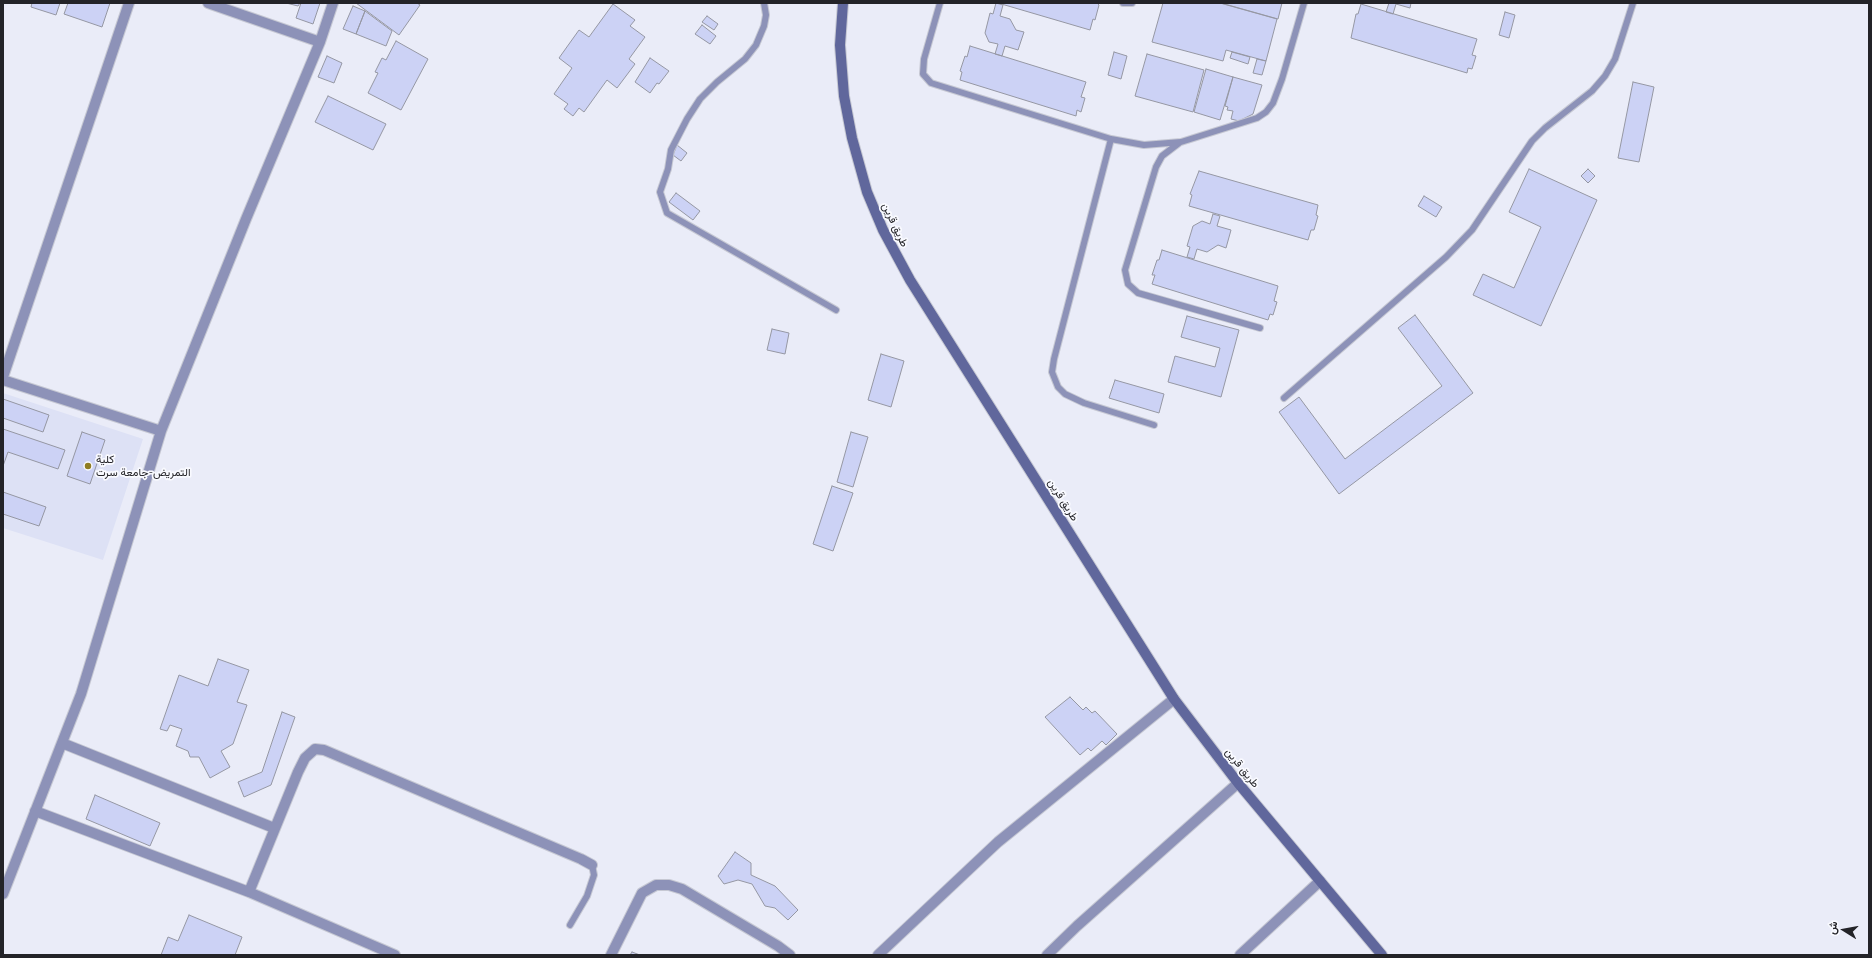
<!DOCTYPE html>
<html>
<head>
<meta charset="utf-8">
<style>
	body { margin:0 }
	#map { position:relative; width:1872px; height:958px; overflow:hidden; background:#eaecf8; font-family:Montserrat,Vazirmatn,sans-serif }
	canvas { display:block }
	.frame { position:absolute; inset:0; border:4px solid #232328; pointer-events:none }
	.north { position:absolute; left:1824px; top:910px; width:40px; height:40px; -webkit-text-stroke:3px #f9faff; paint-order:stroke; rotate:281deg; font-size:11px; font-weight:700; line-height:16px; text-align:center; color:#232328 }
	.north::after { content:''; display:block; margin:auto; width:14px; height:18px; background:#232328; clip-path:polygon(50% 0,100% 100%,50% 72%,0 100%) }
</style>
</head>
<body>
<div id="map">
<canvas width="1872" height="958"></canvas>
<div class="frame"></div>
<div class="north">ش</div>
</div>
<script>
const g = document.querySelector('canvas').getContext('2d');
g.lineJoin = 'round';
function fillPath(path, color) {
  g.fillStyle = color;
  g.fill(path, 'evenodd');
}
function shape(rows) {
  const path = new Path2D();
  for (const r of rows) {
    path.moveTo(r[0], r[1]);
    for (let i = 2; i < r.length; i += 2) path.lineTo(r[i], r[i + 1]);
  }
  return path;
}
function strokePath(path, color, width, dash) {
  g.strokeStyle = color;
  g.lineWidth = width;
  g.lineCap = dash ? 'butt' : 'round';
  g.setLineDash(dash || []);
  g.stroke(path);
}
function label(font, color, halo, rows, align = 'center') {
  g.font = font + ' Montserrat,Vazirmatn,sans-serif';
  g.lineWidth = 3.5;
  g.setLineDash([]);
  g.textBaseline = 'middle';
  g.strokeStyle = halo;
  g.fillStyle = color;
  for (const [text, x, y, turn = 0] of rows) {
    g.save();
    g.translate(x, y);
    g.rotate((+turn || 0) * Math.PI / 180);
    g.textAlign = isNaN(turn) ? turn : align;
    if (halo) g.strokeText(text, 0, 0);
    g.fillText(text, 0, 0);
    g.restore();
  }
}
fillPath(shape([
	[3,393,143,439,103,560,3,528]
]), '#dde1f5');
const building = shape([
	[32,3,60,3,56,15,31,7,32,3],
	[68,3,110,3,102,27,64,14,68,3],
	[286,3,300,3,298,6,286,3],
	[301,3,320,3,313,24,296,18,301,3],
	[356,3,417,3,420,5,399,35,356,3],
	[996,3,1003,5,1000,16,1010,19,1016,30,1024,32,1018,50,1005,46,1002,56,995,54,998,44,989,42,985,33,990,13,993,14,996,3],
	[998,3,1097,3,1099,5,1095,20,1093,19,1090,30,998,3],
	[1163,3,1220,3,1277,19,1266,61,1226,50,1223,61,1152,42,1163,3],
	[1221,3,1282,3,1278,19,1221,3],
	[1389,3,1411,3,1410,8,1396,4,1393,14,1386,12,1389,3],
	[613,4,635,20,630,26,645,37,629,59,635,64,617,88,607,80,584,112,579,108,573,116,564,109,568,104,554,94,572,68,559,58,579,30,589,37,613,4],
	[1361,4,1477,39,1472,55,1476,56,1472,69,1468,68,1467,73,1351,38,1356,14,1358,14,1361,4],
	[353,6,365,11,356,34,343,29,353,6],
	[365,11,392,31,386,46,356,34,365,11],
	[1505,12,1515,15,1509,38,1499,35,1505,12],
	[707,16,718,24,714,30,702,22,707,16],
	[702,25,716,36,710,44,695,34,702,25],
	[396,41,428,59,401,110,368,93,378,73,375,72,382,58,386,60,396,41],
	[970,46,1086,82,1081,97,1085,98,1081,112,1077,110,1076,116,960,80,962,72,960,71,965,56,967,57,970,46],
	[1114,52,1127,56,1121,79,1108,75,1114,52],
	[1232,52,1250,57,1248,64,1230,58,1232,52],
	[1147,54,1204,70,1193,112,1135,96,1147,54],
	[327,56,342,63,334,83,318,77,327,56],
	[650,58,669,71,659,84,657,83,650,93,635,82,650,58],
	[1257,59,1266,61,1262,75,1253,73,1257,59],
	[1206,69,1233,77,1220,120,1194,112,1206,69],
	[1233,77,1262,85,1253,114,1239,121,1231,119,1233,111,1227,110,1228,107,1225,106,1233,77],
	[1633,82,1654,87,1639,162,1618,158,1633,82],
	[328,96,386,124,373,150,315,122,328,96],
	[677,145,687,153,681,161,673,155,677,145],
	[1529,169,1597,200,1541,326,1473,295,1483,274,1514,288,1541,227,1509,212,1529,169],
	[1588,169,1595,176,1588,183,1581,176,1588,169],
	[1199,171,1318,205,1316,215,1318,216,1314,230,1311,230,1308,240,1189,206,1192,195,1190,194,1199,171],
	[676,193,700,211,693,220,669,202,676,193],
	[1424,196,1442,207,1436,217,1418,206,1424,196],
	[1213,214,1220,216,1217,226,1231,230,1226,248,1218,245,1207,252,1197,249,1194,259,1187,257,1190,247,1187,246,1193,226,1202,221,1210,224,1213,214],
	[1162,250,1278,286,1274,301,1277,302,1273,315,1270,314,1268,320,1152,284,1155,275,1152,275,1157,260,1159,260,1162,250],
	[1415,315,1473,393,1339,494,1279,412,1299,397,1345,459,1442,386,1398,328,1415,315],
	[1187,316,1239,330,1221,397,1168,382,1175,356,1215,367,1220,348,1181,337,1187,316],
	[772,329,789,333,785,354,767,350,772,329],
	[881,354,904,361,891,407,868,400,881,354],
	[1115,380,1164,394,1159,413,1109,398,1115,380],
	[3,399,49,415,43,432,3,418,3,399],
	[3,429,65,450,58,469,8,452,3,466,3,429],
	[82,432,105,440,90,484,67,476,82,432],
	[851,432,868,437,853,487,837,482,851,432],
	[832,486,853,493,833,551,813,544,832,486],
	[3,492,46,507,39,526,3,514,3,492],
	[218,659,249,670,237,702,247,705,233,744,221,751,230,767,210,778,199,757,190,757,188,751,176,746,182,729,170,725,167,731,160,729,179,675,208,686,218,659],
	[1070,697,1083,710,1086,707,1092,713,1095,711,1117,734,1106,745,1102,741,1091,751,1088,748,1080,755,1045,717,1070,697],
	[282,712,295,717,271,785,244,797,238,782,262,772,282,712],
	[95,795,160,823,150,846,86,819,95,795],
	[735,852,751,863,751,875,775,886,798,910,788,920,775,908,765,906,752,884,738,880,724,884,718,876,735,852],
	[189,915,242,937,235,955,161,955,168,937,178,941,189,915],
	[632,952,640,955,630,955,632,952]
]);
fillPath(building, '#ccd2f5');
strokePath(building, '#9597a3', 1);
const lane = shape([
	[764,3,766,15,764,26,756,45,745,59,717,82,700,99,687,119,671,150,668,169,660,192,667,213,836,310],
	[940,3,924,59,923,74,931,83,1111,139,1144,145,1181,142,1257,118,1266,112,1273,103,1282,79,1304,3],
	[1123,3,1132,3],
	[1111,139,1054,359,1052,372,1058,387,1065,394,1084,403,1154,425],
	[1179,143,1162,156,1156,167,1125,270,1128,284,1138,293,1260,328],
	[1284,398,1446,257,1472,230,1532,141,1545,128,1592,91,1605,76,1615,59,1633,3],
	[570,925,587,896,594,875,592,865]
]);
const street = shape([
	[208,3,320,42],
	[3,377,129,3],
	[3,380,161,431],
	[62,743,274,828],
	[35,811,249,892,395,955],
	[249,892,298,772,305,758,315,749,324,750,581,859,592,865],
	[3,894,81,694,161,431,246,219,320,42,333,3],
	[611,955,642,893,656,885,669,885,682,889,778,946,790,955],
	[878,955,998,842,1174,699],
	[1047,955,1077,926,1238,783],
	[1240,955,1320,881]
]);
const secondary = shape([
	[843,3,840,45,844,96,852,138,867,192,883,230,910,280,1174,699,1238,783,1382,955]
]);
strokePath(lane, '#c6c8d3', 8);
strokePath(street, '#c6c8d3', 12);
strokePath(secondary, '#c6c8d3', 12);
strokePath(lane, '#8d92b8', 6);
strokePath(street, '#8d92b8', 10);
strokePath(secondary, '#60679c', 10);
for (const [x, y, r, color] of [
	[88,466,4,"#8f7d24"]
]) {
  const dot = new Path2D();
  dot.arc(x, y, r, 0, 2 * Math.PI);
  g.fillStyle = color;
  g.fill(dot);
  strokePath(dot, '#f9faff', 1.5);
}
label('11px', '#232328', '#f9faff', [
	["طريق قرين",895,225,65],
	["طريق قرين",1063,500,58],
	["طريق قرين",1242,768,51]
]);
label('11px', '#232328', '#f9faff', [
	["كلية",96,460],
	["التمريض-جامعة سرت",96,473]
], 'left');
</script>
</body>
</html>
